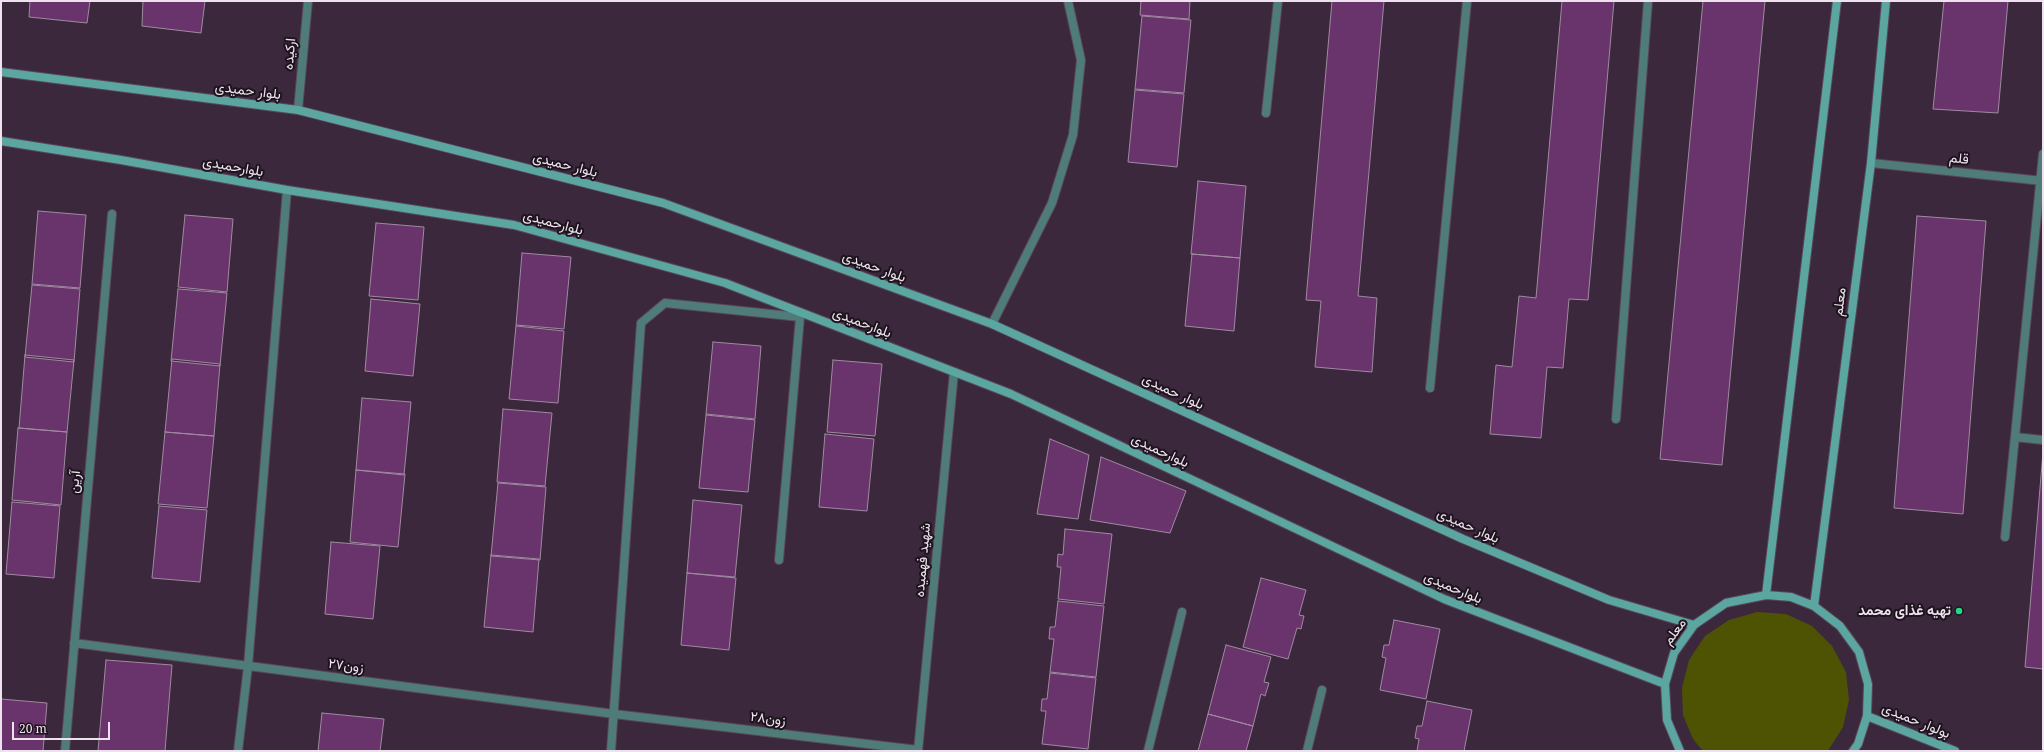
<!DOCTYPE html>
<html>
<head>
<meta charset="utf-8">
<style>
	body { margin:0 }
	#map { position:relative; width:2044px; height:752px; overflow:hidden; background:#3b283c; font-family:"Noto Serif",serif }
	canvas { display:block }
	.frame { position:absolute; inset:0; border:2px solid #efe2ef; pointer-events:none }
	.scale { position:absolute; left:12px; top:722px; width:98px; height:18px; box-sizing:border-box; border:2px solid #efe2ef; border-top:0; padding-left:5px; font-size:12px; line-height:14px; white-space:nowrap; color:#efe2ef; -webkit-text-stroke:3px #1d141d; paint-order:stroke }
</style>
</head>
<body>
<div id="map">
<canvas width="2044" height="752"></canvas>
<div class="frame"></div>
<div class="scale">20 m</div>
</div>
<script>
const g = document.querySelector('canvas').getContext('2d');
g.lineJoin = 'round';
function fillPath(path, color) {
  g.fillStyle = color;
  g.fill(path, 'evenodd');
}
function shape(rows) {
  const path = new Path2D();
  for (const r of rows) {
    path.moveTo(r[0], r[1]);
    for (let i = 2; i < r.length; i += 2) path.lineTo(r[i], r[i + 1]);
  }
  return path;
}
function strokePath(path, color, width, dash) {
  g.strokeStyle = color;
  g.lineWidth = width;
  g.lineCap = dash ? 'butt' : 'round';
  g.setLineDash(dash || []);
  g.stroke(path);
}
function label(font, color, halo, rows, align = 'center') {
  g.font = font + ' "Noto Serif",Vazirmatn,serif';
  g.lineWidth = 4;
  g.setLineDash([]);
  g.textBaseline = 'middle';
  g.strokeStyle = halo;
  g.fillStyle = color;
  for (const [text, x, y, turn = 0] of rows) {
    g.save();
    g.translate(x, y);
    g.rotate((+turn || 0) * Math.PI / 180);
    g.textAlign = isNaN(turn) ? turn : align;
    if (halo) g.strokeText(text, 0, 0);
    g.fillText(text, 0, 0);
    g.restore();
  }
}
fillPath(shape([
	[1757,612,1786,614,1812,626,1832,646,1846,672,1849,700,1843,727,1828,751,1703,751,1693,739,1683,715,1682,688,1689,660,1705,636,1729,620]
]), '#4e5303');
const building = shape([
	[30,1,90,1,87,23,29,17,30,1],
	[143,1,205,1,201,33,142,26,143,1],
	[1141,1,1190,1,1189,19,1140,15,1141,1],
	[1332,1,1384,1,1358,296,1377,298,1372,372,1315,367,1321,301,1306,300,1332,1],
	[1562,1,1614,1,1588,300,1569,299,1563,368,1547,367,1541,438,1490,434,1496,365,1512,367,1519,296,1536,298,1562,1],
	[1703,1,1765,1,1722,465,1660,459,1703,1],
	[1944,1,2008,1,1998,113,1933,109,1944,1],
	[1142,16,1191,20,1184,93,1135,89,1142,16],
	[1135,90,1184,94,1177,167,1128,162,1135,90],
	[1198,181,1246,186,1240,258,1191,254,1198,181],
	[38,211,86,215,80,288,32,284,38,211],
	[185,215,233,219,227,292,178,287,185,215],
	[1917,216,1986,221,1963,514,1894,508,1917,216],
	[376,223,424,227,418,300,369,296,376,223],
	[522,253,571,257,564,329,516,325,522,253],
	[1192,254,1240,258,1234,331,1185,326,1192,254],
	[32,285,80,289,74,362,25,357,32,285],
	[178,289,227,293,220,366,171,361,178,289],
	[371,299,420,304,413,376,365,371,371,299],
	[516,326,564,331,558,403,509,399,516,326],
	[713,342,761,346,755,419,706,414,713,342],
	[25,355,74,360,67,432,19,428,25,355],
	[172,359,220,364,214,436,165,432,172,359],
	[833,360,882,364,875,436,827,432,833,360],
	[362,398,411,402,404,475,356,470,362,398],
	[503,409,552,413,545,486,497,482,503,409],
	[706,415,755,420,748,492,699,488,706,415],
	[18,428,67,432,61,505,12,500,18,428],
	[165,432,214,436,207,508,158,504,165,432],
	[825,434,874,439,867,511,819,507,825,434],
	[1050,439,1089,455,1078,519,1037,514,1050,439],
	[2043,452,2043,669,2025,667,2043,452],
	[1101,457,1186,491,1170,533,1090,520,1101,457],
	[356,470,405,474,398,547,350,542,356,470],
	[498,483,546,487,540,560,491,556,498,483],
	[693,500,742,505,735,577,687,573,693,500],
	[12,502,60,506,54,578,6,574,12,502],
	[159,506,207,510,200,582,152,578,159,506],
	[1065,529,1112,534,1104,604,1058,599,1061,567,1057,567,1058,554,1063,555,1065,529],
	[331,542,380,546,373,619,325,614,331,542],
	[491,555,539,559,533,632,484,627,491,555],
	[687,573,736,578,729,650,681,645,687,573],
	[1261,578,1306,590,1299,615,1304,616,1301,629,1297,628,1288,659,1243,647,1261,578],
	[1058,601,1104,606,1096,677,1050,672,1054,639,1049,639,1050,627,1055,627,1058,601],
	[1394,620,1440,629,1426,699,1380,690,1386,658,1382,657,1384,645,1389,645,1394,620],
	[1226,645,1271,657,1264,682,1269,683,1265,696,1261,694,1253,726,1208,714,1226,645],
	[106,660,172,665,165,751,98,751,106,660],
	[1050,673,1096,678,1088,749,1042,744,1046,711,1041,711,1042,699,1047,699,1050,673],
	[1,699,47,703,43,751,1,751,1,699],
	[1427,701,1472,710,1464,751,1417,751,1419,739,1415,738,1417,726,1422,726,1427,701],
	[322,713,384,719,380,751,318,751,322,713],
	[1208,714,1253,726,1246,751,1198,751,1208,714]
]);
fillPath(building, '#69336c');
strokePath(building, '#a08aa1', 1);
const street = shape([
	[298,110,308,1],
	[1266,113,1278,1],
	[1871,163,2043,181],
	[992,324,1052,203,1073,135,1081,60,1068,1],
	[1430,388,1467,1],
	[1616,419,1648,1],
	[2015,437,2043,440],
	[2005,537,2043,154],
	[74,643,614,714,918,750],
	[65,751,112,214],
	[238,751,248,666,287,190],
	[611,751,641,323,665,303,800,317,779,560],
	[918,751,954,372],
	[1148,751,1182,612],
	[1307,751,1322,690]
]);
const secondary = shape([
	[1,72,298,110,663,203,992,324,1463,539,1609,600,1694,625],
	[1,141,121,160,287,190,514,225,725,283,1011,394,1444,599,1665,684],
	[1766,595,1837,1],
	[1814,606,1871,163,1886,1],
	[1867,716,1955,751],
	[1680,751,1667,720,1665,684,1674,653,1694,625,1726,603,1766,595,1791,597,1814,606,1840,626,1859,652,1868,684,1867,716,1858,744,1853,751]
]);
strokePath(street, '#584659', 10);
strokePath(secondary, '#584659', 10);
strokePath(street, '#4f7c78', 8);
strokePath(secondary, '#5ba6a0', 8);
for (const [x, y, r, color] of [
	[1959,611,4,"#24d886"]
]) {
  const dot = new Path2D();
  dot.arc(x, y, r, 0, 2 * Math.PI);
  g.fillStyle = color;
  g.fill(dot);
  strokePath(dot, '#1d141d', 1.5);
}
label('14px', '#efe2ef', '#1d141d', [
	["ارکیده",290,54,-85],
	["بلوار حمیدی",248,91,7],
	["قلم",1959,159,6],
	["بلوار حمیدی",565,165,14],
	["بلوارحمیدی",233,167,10],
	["بلوارحمیدی",553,223,15],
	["بلوار حمیدی",874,267,20],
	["معلم",1840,302,-83],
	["بلوارحمیدی",862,323,21],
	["بلوار حمیدی",1173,392,25],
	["بلوارحمیدی",1160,451,25],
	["آرین",75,482,-85],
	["بلوار حمیدی",1468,526,24],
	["شهید فهمیده",923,560,-85],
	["بلوارحمیدی",1453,588,23],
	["معلم",1675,632,-54],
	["زون۲۷",346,666,7],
	["زون۲۸",768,719,7],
	["بولوار حمیدی",1916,721,22]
]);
label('bold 14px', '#efe2ef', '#1d141d', [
	["تهیه غذای محمد",1951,611]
], 'right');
</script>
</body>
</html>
